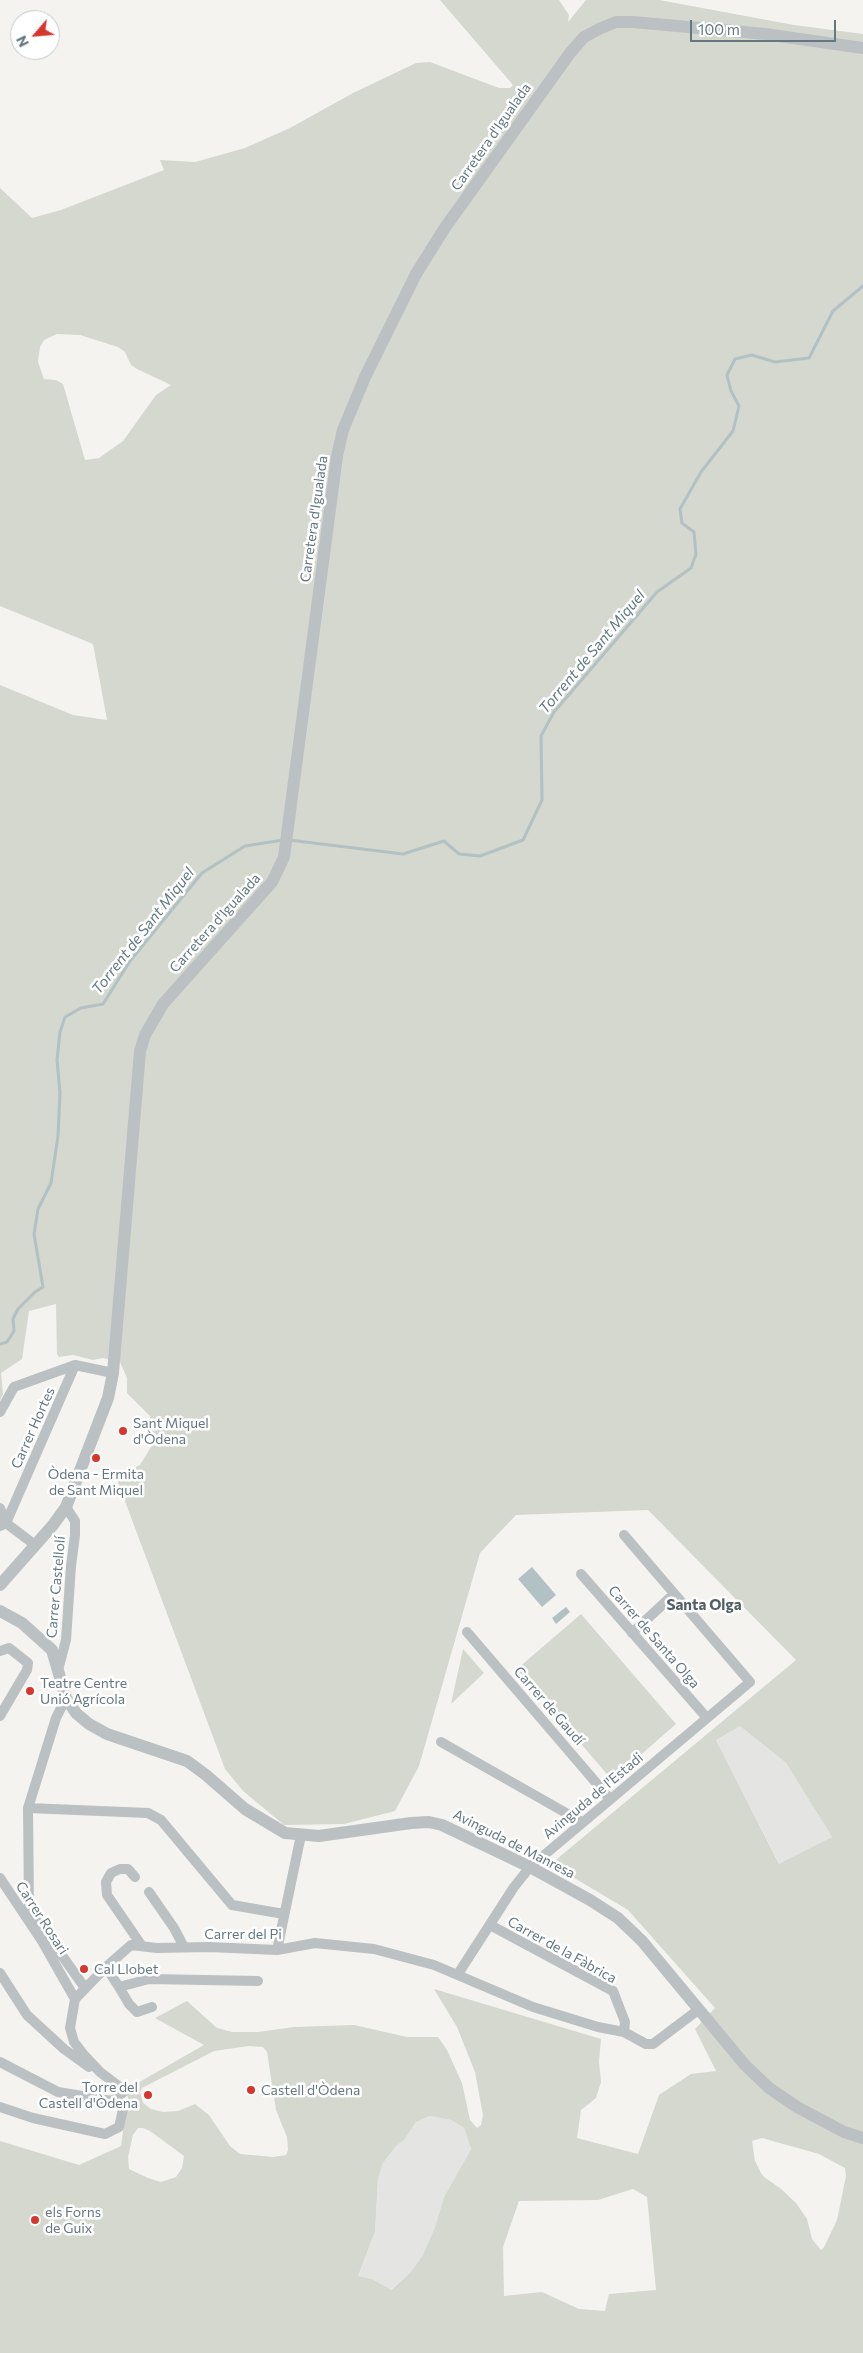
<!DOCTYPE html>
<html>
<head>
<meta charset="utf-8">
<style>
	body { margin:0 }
	#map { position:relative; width:863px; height:2353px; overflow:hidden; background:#f4f3f0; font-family:Commissioner,sans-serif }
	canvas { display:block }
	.north { position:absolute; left:10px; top:10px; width:50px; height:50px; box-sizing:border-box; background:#fff; border:1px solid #c1c9cc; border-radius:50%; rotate:243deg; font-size:14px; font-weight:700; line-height:20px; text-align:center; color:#65787f }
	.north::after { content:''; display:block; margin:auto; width:18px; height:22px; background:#d7362d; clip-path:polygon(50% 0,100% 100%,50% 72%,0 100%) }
	.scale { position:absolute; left:690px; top:20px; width:146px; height:22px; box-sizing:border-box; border:2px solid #65787f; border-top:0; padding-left:6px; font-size:15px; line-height:18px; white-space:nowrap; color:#65787f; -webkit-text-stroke:4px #fff; paint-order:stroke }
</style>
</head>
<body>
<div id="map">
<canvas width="863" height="2353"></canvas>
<div class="north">N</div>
<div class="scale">100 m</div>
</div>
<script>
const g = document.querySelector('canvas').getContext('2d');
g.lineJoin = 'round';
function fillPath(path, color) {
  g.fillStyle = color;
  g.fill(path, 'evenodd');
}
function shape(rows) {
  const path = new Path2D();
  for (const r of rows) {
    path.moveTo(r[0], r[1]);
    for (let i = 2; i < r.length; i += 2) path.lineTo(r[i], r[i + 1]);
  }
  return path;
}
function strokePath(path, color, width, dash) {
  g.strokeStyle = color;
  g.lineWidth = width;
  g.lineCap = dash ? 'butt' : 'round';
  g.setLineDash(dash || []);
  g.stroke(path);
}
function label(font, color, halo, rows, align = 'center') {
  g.font = font + ' Commissioner,sans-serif';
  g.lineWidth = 5;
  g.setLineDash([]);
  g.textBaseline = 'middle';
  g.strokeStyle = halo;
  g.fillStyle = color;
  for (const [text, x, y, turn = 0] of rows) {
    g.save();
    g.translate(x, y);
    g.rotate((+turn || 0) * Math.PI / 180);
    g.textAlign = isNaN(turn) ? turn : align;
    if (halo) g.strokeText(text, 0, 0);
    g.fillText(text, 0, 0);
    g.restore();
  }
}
fillPath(shape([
	[740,1726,786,1763,832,1837,780,1865,716,1740],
	[430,2116,451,2120,464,2128,471,2149,444,2197,435,2227,423,2255,410,2273,390,2290,372,2279,358,2277,375,2232,378,2179,383,2163,396,2146,404,2140,416,2122]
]), '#e4e5e3');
fillPath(shape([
	[440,0,559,0,569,15,568,22,586,0,659,0,794,25,863,34,863,2353,0,2353,0,2141,79,2165,121,2146,129,2088,204,2045,155,2018,187,2001,217,2028,232,2032,258,2032,294,2027,354,2025,407,2037,438,2037,447,2050,462,2083,470,2120,477,2128,481,2125,483,2115,475,2072,457,2027,434,1989,601,2039,599,2062,601,2082,596,2098,581,2110,577,2138,638,2154,659,2095,691,2074,716,2071,695,2029,715,2008,628,1910,551,1864,796,1660,648,1510,516,1515,480,1553,419,1766,395,1811,344,1824,284,1825,243,1791,225,1769,116,1477,140,1465,151,1447,150,1416,127,1393,127,1378,120,1362,103,1358,93,1360,73,1355,59,1357,57,1354,56,1304,29,1311,22,1359,1,1373,3,1394,0,1400,0,685,73,715,107,720,93,644,0,606,0,188,32,218,61,210,164,170,160,160,195,162,245,148,290,128,353,93,416,63,430,62,499,88,510,88,513,85],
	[57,334,80,335,118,347,125,352,131,365,137,369,171,385,156,395,123,441,99,458,85,460,63,384,56,380,44,379,38,362,40,347,44,340],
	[740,1726,786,1763,832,1837,779,1864,716,1740],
	[249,2046,263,2047,267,2052,276,2110,287,2137,288,2150,286,2155,273,2157,240,2154,230,2146,209,2115,195,2104,178,2111,163,2112,151,2109,143,2103,140,2092,142,2088,214,2051],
	[430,2116,451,2120,464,2128,471,2149,444,2197,435,2227,423,2255,410,2273,391,2290,372,2279,358,2276,375,2232,378,2179,383,2163,396,2146,404,2140,416,2122],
	[138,2128,143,2128,150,2131,184,2156,182,2168,176,2177,161,2182,148,2178,129,2169,128,2157,133,2135],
	[762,2138,819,2154,845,2168,846,2176,837,2220,824,2247,821,2250,812,2239,807,2219,796,2203,780,2188,764,2177,761,2173,755,2161,752,2141],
	[633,2189,647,2197,656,2290,609,2294,605,2311,579,2309,542,2292,504,2296,503,2247,519,2201,598,2200],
	[581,1614,676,1724,612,1780,517,1669],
	[463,1649,484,1673,451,1704]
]), '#d4d8cf');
fillPath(shape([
	[532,1567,556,1595,542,1607,518,1579],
	[566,1607,570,1612,556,1624,552,1618]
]), '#b2c1c3');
strokePath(shape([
	[289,840,403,854,444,841,459,854,480,856,523,840,542,800,541,736,554,712,657,592,691,568,696,554,694,532,682,523,680,509,701,472,733,431,739,406,731,391,727,375,735,359,752,355,775,362,809,358,833,311,863,286],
	[0,1344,7,1342,14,1331,13,1319,18,1309,35,1292,43,1287,34,1234,38,1209,51,1183,58,1136,60,1093,57,1060,60,1032,65,1017,81,1008,103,1004,130,961,202,873,245,846,283,840]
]), '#b2c1c3', 3);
strokePath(shape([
	[0,1412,14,1387,75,1365,113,1373],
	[0,1508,6,1523,35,1545],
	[0,1526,6,1523,75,1365],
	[581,1574,707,1718],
	[467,1632,610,1799],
	[632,1633,674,1594],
	[0,1651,9,1648,28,1663,27,1670,0,1716],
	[58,1670,66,1640,71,1566,75,1535,75,1521,66,1507],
	[66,1698,56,1718,28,1808,29,1909,85,1988],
	[441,1742,582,1822],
	[28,1808,148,1813,161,1820,232,1905,284,1914],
	[135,1877,128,1869,120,1869,111,1873,106,1882,107,1895,142,1946],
	[0,1878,42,1941,75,1999],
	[149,1892,174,1928,184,1947],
	[490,1925,613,1991,625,2022,624,2032],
	[277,1950,301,1835],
	[106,1967,119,1987,149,1979,258,1981],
	[0,1973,27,2015,64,2049,89,2067],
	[458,1974,514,1887,530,1867,750,1682,624,1535],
	[119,1987,129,2004,137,2012,152,2007],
	[0,2062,58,2092,112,2101,125,2091,100,2072,84,2055,74,2042,70,2028,75,1999,106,1967,131,1945,157,1948,209,1947,277,1950,315,1943,374,1949,434,1965,533,2007,598,2027,624,2032,646,2044,653,2044,698,2010],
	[0,2107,33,2118,105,2134,119,2127,124,2105,112,2101]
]), '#bbc0c2', 10);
strokePath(shape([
	[0,1585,53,1525,66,1507,108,1398,113,1373,140,1051,145,1035,163,1004,272,882,284,857,337,456,343,430,365,377,416,274,444,229,570,53,584,37,601,28,616,22,633,22,765,34,863,48],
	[0,1611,22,1623,52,1650,66,1698,76,1713,89,1724,107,1734,187,1761,206,1775,245,1809,285,1833,319,1836,411,1823,429,1822,442,1825,530,1867,590,1900,618,1918,642,1941,745,2065,769,2088,797,2107,844,2132,863,2138]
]), '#bbc0c2', 12);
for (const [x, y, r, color] of [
	[123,1431,5,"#d7362d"],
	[96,1458,5,"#d7362d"],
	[30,1691,5,"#d7362d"],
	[84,1969,5,"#d7362d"],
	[251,2090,5,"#d7362d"],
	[148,2095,5,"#d7362d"],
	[35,2220,5,"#d7362d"]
]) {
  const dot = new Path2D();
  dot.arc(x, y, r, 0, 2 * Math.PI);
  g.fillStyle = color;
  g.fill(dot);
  strokePath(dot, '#fff', 2);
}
label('14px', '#65787f', '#fff', [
	["Carretera d'Igualada",491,137,-55],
	["Carretera d'Igualada",314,519,-82],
	["Carretera d'Igualada",215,923,-48],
	["Carrer Hortes",33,1428,-66],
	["Carrer Castellolí",56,1587,-85],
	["Carrer de Santa Olga",654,1637,49],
	["Carrer de Gaudí",549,1706,49],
	["Avinguda de l'Estadi",593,1796,-40],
	["Avinguda de Manresa",514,1844,27],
	["Carrer Rosari",42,1918,57],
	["Carrer del Pi",243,1934],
	["Carrer de la Fàbrica",562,1950,29]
]);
label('14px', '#65787f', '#fff', [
	["Sant Miquel",133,1423],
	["d'Òdena",133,1439],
	["Òdena - Ermita",96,1474,"center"],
	["de Sant Miquel",96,1490,"center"],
	["Teatre Centre",40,1683],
	["Unió Agrícola",40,1699],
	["Cal Llobet",94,1969],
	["Torre del",138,2087,"right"],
	["Castell d'Òdena",138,2103,"right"],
	["Castell d'Òdena",261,2090],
	["els Forns",45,2212],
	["de Guix",45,2228]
], 'left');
label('italic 15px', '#607a7d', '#fff', [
	["Torrent de Sant Miquel",592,652,-50],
	["Torrent de Sant Miquel",143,931,-52]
]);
label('bold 15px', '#526065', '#fff', [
	["Santa Olga",704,1605]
]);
</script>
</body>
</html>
